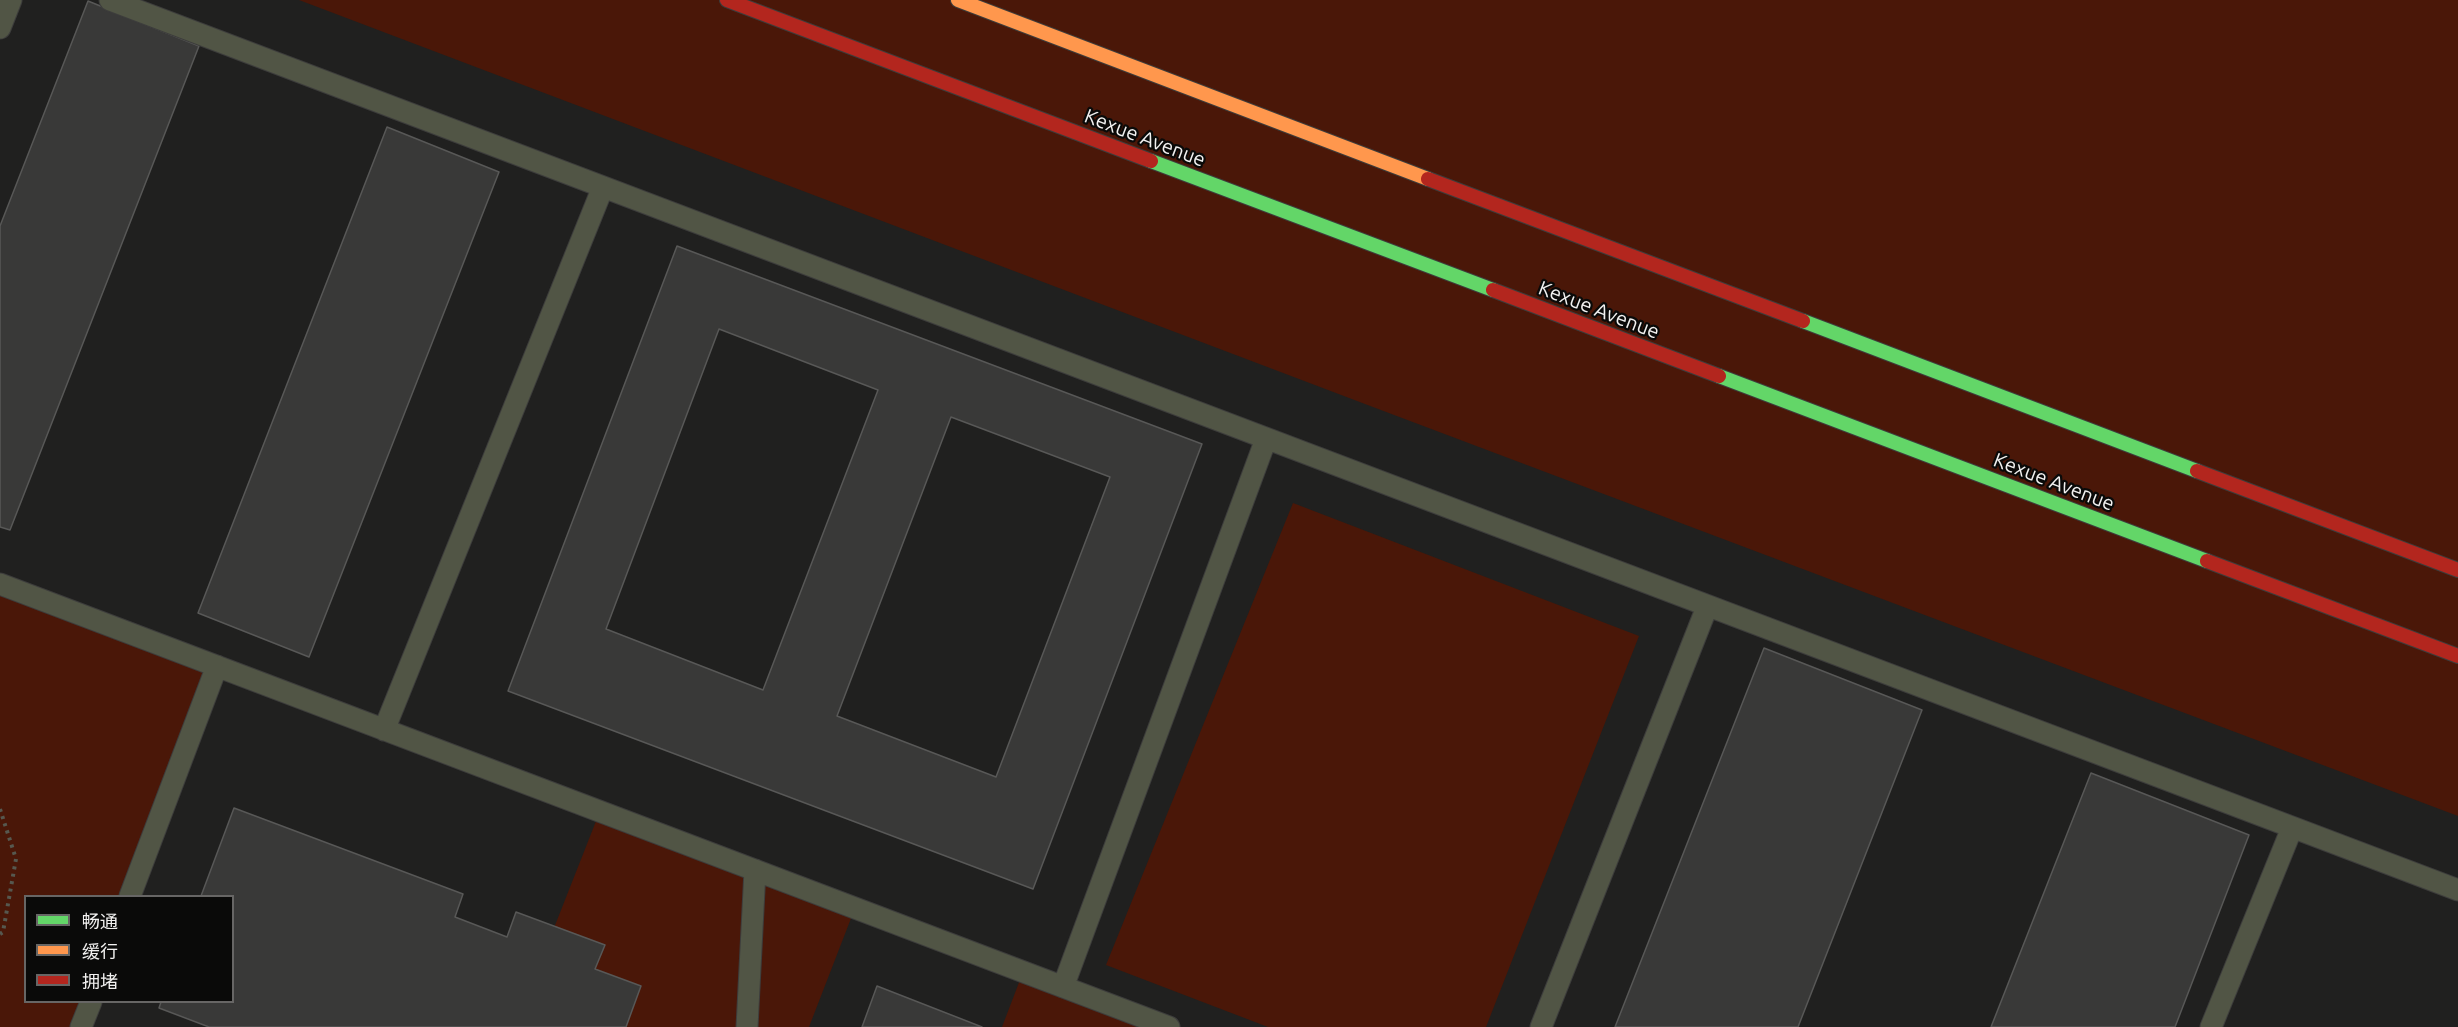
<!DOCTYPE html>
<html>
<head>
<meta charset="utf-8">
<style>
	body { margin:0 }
	#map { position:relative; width:2458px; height:1027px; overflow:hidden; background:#20201f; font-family:Ubuntu,"Noto Sans SC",sans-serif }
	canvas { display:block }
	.legend { position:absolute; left:24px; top:895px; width:210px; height:108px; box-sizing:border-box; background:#0a0a09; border:2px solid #676665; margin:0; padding:8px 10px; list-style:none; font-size:18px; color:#f2f1f0 }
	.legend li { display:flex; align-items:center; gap:12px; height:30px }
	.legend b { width:30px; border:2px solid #676665 }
</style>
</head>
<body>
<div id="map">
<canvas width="2458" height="1027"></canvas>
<ul class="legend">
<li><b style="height:8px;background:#63d668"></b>畅通</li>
<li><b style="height:8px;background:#ff974d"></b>缓行</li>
<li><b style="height:8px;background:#b3261e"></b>拥堵</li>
</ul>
</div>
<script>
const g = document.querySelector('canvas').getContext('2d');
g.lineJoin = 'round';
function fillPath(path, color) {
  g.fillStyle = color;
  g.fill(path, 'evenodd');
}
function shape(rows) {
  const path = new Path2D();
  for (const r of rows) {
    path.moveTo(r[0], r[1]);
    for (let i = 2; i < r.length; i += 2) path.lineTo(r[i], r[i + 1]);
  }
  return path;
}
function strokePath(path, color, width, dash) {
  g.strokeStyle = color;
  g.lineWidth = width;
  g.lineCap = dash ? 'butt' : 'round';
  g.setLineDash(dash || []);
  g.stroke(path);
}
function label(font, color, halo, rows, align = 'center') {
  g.font = font + ' Ubuntu,sans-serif';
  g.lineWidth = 4.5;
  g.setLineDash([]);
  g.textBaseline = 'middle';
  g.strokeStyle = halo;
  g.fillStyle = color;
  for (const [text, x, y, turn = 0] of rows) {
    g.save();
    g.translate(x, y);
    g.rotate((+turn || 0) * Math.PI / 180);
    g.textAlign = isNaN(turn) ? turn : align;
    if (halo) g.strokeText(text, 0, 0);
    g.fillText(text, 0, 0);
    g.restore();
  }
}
fillPath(shape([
	[299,0,2458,0,2458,816,1365,404],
	[1293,503,1639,636,1486,1027,1268,1027,1106,965],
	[0,584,217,666,130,896,26,896,26,1002,91,1002,81,1027,0,1027],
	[600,811,855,908,809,1027,515,1027],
	[1023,972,1169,1027,1002,1027]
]), '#4a1708');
const building = shape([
	[88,1,199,46,10,530,0,527,0,226,88,1],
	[387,127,499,172,309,657,198,613,387,127],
	[677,246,1202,444,1033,889,508,691,677,246],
	[719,329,878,390,763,690,606,629,719,329],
	[951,417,1110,477,996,777,837,716,951,417],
	[1764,648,1922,710,1798,1027,1615,1027,1764,648],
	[2091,773,2249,835,2175,1027,1991,1027,2091,773],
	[234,808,463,894,455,917,507,937,516,912,605,945,595,969,641,986,626,1027,209,1027,159,1008,161,1002,232,1002,232,896,201,896,234,808],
	[877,986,982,1027,862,1027,877,986]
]);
fillPath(building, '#393938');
strokePath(building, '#585857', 1.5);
const lane = shape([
	[110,0,2458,890],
	[0,28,11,0],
	[0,584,1169,1027],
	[384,730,603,187],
	[130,896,217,666],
	[1063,987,1266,439],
	[81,1027,91,1002],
	[747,1027,755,870],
	[1541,1027,1707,607],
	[2211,1027,2292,828]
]);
const fast = shape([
	[1151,161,1493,290],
	[1803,321,2197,471],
	[1719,376,2207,561]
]);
const slow = shape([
	[958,0,1428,179]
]);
const jam = shape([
	[727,0,1151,161],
	[1428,179,1803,321],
	[1493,290,1719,376],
	[2197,471,2458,570],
	[2207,561,2458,656]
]);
strokePath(lane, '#3d3d3c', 23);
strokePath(fast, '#3d3d3c', 16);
strokePath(slow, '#3d3d3c', 16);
strokePath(jam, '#3d3d3c', 16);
strokePath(shape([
	[0,809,16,859,3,932,0,934]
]), '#56584f', 4, [3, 4.5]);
strokePath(lane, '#515545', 21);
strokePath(fast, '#63d668', 14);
strokePath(slow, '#ff974d', 14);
strokePath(jam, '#b3261e', 14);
label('20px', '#f2f1f0', '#0a0a09', [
	["Kexue Avenue",1145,138,21],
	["Kexue Avenue",1599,310,21],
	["Kexue Avenue",2054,482,21]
]);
</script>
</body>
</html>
